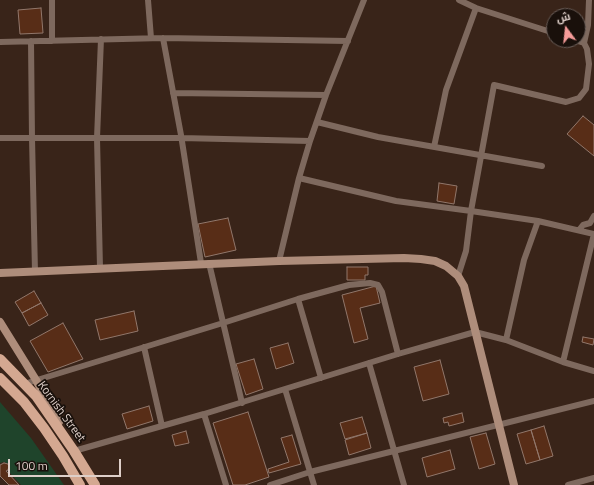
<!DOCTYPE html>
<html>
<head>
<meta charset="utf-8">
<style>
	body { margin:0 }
	#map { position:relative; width:594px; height:485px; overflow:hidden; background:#392419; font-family:"Titillium Web",Cairo,sans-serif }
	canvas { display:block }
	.north { position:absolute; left:546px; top:8px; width:40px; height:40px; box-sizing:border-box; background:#19100b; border:1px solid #685c57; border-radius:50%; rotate:345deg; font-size:11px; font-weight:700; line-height:16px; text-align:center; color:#decfc9 }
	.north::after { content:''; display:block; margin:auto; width:14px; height:18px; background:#f59b99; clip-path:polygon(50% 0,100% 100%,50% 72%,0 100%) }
	.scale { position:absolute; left:8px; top:459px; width:113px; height:18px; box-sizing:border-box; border:2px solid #decfc9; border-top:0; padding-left:5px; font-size:12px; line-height:14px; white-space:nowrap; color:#decfc9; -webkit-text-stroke:3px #19100b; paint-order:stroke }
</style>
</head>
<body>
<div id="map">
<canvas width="594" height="485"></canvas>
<div class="north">ش</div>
<div class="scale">100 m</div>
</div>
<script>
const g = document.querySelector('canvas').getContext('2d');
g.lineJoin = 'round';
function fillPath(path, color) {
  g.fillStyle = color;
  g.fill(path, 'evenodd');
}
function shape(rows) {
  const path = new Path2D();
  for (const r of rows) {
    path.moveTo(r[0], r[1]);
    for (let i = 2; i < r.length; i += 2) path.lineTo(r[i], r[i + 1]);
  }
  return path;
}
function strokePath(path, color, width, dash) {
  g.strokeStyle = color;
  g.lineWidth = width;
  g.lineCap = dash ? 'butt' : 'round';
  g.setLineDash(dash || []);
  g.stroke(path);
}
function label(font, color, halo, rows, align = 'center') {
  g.font = font + ' "Titillium Web",sans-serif';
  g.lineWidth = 3.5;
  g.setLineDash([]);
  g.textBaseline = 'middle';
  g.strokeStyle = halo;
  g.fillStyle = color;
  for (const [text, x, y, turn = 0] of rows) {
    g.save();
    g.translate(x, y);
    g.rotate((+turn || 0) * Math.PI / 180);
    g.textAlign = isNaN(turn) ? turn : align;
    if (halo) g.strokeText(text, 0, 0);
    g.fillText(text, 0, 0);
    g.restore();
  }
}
fillPath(shape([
	[0,402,31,438,64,485,21,485,8,471,10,468,9,464,4,462,0,463]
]), '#1f442b');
const building = shape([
	[41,8,43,33,20,34,18,10,41,8],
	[583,116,594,125,594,156,567,134,583,116],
	[439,183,457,186,454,204,437,201,439,183],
	[228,218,236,250,205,257,198,224,228,218],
	[347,267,368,267,368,275,365,275,365,280,347,280,347,267],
	[376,286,380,303,360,308,368,339,354,343,342,295,376,286],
	[34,291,41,303,22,313,15,302,34,291],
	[41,303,48,315,29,326,22,313,41,303],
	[134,311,138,331,100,340,95,320,134,311],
	[63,323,83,359,48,372,30,341,63,323],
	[583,337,594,339,593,345,582,342,583,337],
	[288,343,294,363,276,369,270,348,288,343],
	[254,359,263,389,246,395,236,364,254,359],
	[440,360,449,394,423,401,414,367,440,360],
	[149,406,153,421,127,429,122,414,149,406],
	[248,412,269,477,245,485,233,485,213,423,248,412],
	[462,413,464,422,449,426,448,422,444,423,443,418,462,413],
	[362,417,367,433,345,439,340,423,362,417],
	[544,426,553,456,540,460,531,430,544,426],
	[531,430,540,460,526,464,517,434,531,430],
	[186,431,189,443,175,446,172,435,186,431],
	[367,433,371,448,349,455,345,440,367,433],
	[486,433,495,464,479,469,470,437,486,433],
	[292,435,301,464,269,473,268,469,289,462,281,438,292,435],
	[450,450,455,469,427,477,422,458,450,450],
	[4,463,8,464,9,466,8,470,6,471,19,485,9,485,0,476,0,465,4,463]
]);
fillPath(building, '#582d17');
strokePath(building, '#91776b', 1);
strokePath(shape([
	[52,0,52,41],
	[148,0,151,38],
	[459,0,476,8,554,33],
	[163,38,181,135,201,263],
	[575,40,584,43],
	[31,41,32,138,35,272],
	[0,42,163,38,348,41],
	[173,93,326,95],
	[317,122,378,137,542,166],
	[0,138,181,138,310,141],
	[434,147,446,90,476,8],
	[299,178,396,201,471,211,538,221,594,234],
	[579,230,583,225,590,223,594,216],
	[279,261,299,178,310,141,326,95,364,0],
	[209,263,242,403],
	[100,268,97,138,101,39],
	[458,276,466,251,471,211,494,85,566,102,579,98,586,89,589,64,587,49,584,43,588,25,589,0],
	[298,299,349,285,370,283,378,285,382,292,398,354],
	[506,340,524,260,538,221],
	[144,347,162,426],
	[563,362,594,234],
	[369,363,404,485],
	[24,384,223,323,298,299,321,378],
	[285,389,314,485],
	[204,414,226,485],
	[74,451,204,414,398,354,475,332,506,340,563,362,594,371],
	[270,485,310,472,594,401],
	[568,485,594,478]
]), '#7e695e', 6);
strokePath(shape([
	[0,273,279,261,404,258,421,259,435,261,446,266,458,276,464,286,514,485],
	[0,322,36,380,59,422]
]), '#ae8d7b', 8);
strokePath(shape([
	[0,359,36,396,74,451,95,485],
	[0,378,24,402,44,428,63,456,80,485]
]), '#d4a891', 10);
label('12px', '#decfc9', '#19100b', [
	["Kornish Street",61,412,54]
]);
</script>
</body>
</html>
